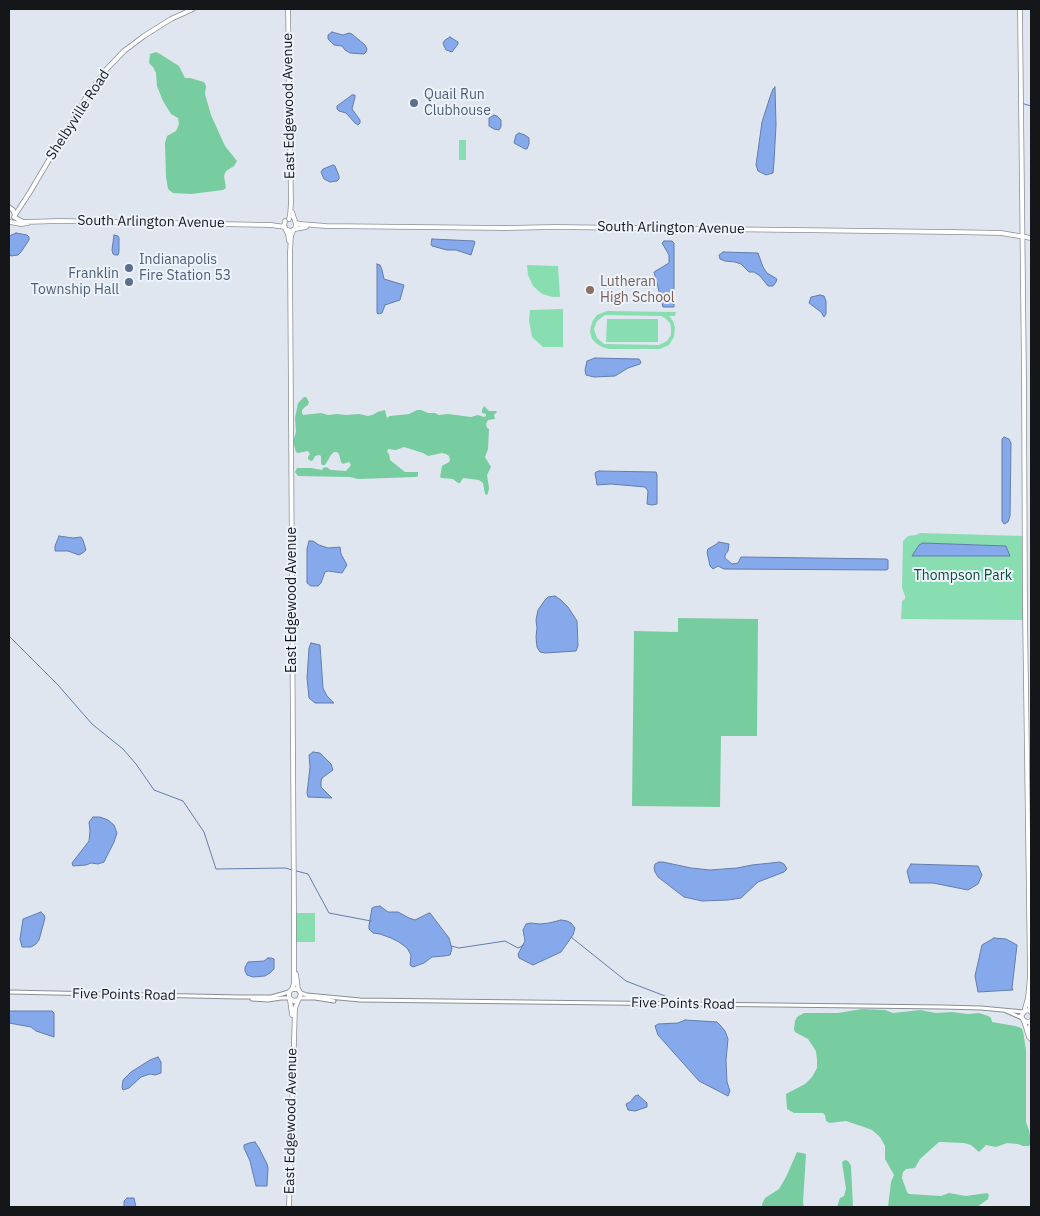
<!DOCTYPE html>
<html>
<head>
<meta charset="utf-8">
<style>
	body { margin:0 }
	#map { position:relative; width:1040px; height:1216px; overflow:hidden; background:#e0e6ef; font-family:"IBM Plex Sans",sans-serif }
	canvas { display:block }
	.frame { position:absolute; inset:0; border:10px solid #14161a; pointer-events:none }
</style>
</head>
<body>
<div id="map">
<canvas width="1040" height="1216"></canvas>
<div class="frame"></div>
</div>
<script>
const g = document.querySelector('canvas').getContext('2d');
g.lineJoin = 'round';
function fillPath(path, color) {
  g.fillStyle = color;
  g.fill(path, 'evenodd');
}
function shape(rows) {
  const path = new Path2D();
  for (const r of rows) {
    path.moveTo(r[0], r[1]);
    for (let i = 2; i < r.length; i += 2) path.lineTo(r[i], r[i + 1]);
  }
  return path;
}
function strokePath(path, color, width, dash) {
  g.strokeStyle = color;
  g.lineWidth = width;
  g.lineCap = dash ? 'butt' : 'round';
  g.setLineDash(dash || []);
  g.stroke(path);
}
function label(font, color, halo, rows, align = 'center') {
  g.font = font + ' "IBM Plex Sans",sans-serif';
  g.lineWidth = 4;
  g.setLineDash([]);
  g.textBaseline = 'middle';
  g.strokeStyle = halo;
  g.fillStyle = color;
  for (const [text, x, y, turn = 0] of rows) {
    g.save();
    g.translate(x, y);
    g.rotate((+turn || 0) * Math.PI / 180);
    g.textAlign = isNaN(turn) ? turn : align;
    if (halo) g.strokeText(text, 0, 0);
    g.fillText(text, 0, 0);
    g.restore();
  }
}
fillPath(shape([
	[459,140,466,140,466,160,459,160],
	[527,265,558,266,560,297,553,297,542,294,533,286,528,275],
	[563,309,563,347,543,347,532,337,529,320,530,310],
	[607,311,676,312,675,316,669,316,673,321,675,327,674,337,669,345,660,349,609,349,602,347,597,344,592,339,590,332,591,326,593,320,597,315],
	[605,315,661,316,665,318,670,323,671,328,671,335,667,341,659,345,604,344,597,338,594,329,597,321],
	[607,319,658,319,658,342,606,342],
	[920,533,1024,536,1025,620,901,619,902,601,905,599,905,596,902,588,903,541,908,536,916,535],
	[294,913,315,913,315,942,294,942]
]), '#89deb1');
fillPath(shape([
	[156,52,160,54,179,66,185,78,190,78,204,82,206,86,205,94,211,115,225,146,237,161,234,166,226,171,224,176,226,188,223,190,191,194,173,193,168,189,166,177,165,143,167,136,176,131,179,124,178,118,171,114,163,101,157,86,156,73,153,67,149,63,150,54],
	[304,397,306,397,309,402,308,405,306,406,302,410,302,413,303,415,321,413,328,415,337,414,346,415,359,414,368,416,372,415,376,413,377,412,385,410,387,418,390,416,409,414,417,410,421,410,428,413,435,413,439,415,448,414,471,417,478,415,484,417,486,416,486,414,482,413,482,410,484,406,489,411,496,411,497,412,494,415,495,419,488,420,486,424,487,428,489,429,488,449,485,457,491,467,487,475,489,488,488,493,487,495,485,494,483,483,479,480,463,478,460,483,458,483,453,479,442,478,440,477,442,466,449,462,450,460,449,456,446,454,442,453,428,456,423,453,404,447,396,450,388,449,387,452,389,454,390,460,405,472,418,472,418,476,416,477,358,479,350,477,298,476,295,472,297,468,311,468,322,470,323,468,326,467,331,470,346,471,351,465,349,462,343,464,341,462,339,454,337,452,334,452,331,455,325,465,322,465,321,463,321,456,319,455,315,456,313,460,311,461,308,459,308,457,310,454,308,451,298,453,296,452,293,441,296,432,295,418,298,403],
	[678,618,758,619,757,736,721,736,720,807,632,806,634,631,678,632],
	[862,1009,885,1010,893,1013,920,1010,936,1013,952,1012,968,1014,979,1013,988,1016,991,1018,992,1022,1015,1026,1021,1028,1023,1031,1026,1050,1026,1122,1029,1130,1031,1142,1029,1146,1023,1146,1018,1144,1007,1143,996,1147,986,1145,979,1152,971,1145,964,1143,939,1142,920,1159,915,1168,906,1169,903,1172,902,1178,903,1181,907,1192,909,1194,941,1196,949,1193,966,1196,987,1193,989,1195,988,1199,977,1207,888,1207,891,1182,894,1175,885,1159,885,1146,880,1137,872,1130,861,1126,846,1121,830,1123,826,1121,825,1115,823,1113,794,1113,787,1109,786,1094,805,1084,812,1077,817,1068,817,1060,816,1051,808,1039,795,1032,794,1029,795,1021,797,1017,804,1013,838,1013],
	[797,1152,806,1154,803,1202,804,1207,762,1207,762,1204,765,1198,779,1189,786,1177],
	[845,1160,848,1161,851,1166,853,1207,837,1207,840,1198,844,1196,846,1189,842,1162]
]), '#77cca0');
const water = shape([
	[332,32,343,35,349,33,352,34,365,45,367,49,366,52,364,54,350,53,345,50,342,46,334,45,328,39,328,35,332,32],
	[450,37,458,42,458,44,452,52,446,50,444,46,443,43,445,40,450,37],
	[775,87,776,125,774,162,773,173,766,175,758,171,756,165,762,122,770,97,773,89,775,87],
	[352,95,355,95,355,97,352,109,360,120,360,123,358,125,355,123,346,113,339,111,337,109,337,106,352,95],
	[494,115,497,116,501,120,501,127,499,130,494,129,489,126,489,118,494,115],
	[519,133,525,135,529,138,529,144,527,149,525,149,514,143,516,135,519,133],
	[333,165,335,166,339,176,339,179,337,181,330,182,324,179,321,172,323,169,333,165],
	[16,233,27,235,29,237,29,240,21,252,18,255,11,256,9,254,9,236,16,233],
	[114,235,118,236,119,238,119,252,118,255,115,255,113,254,112,250,114,235],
	[432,239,474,241,475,242,471,255,456,250,447,250,432,246,431,244,432,239],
	[664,241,672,241,674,243,674,307,663,307,654,272,669,263,669,255,662,243,664,241],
	[723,252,758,253,763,267,767,273,777,279,776,282,773,286,768,286,760,276,754,272,749,272,741,264,735,262,725,261,720,259,719,255,723,252],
	[377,264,380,265,382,270,384,279,404,285,400,300,385,305,382,313,378,314,377,313,377,264],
	[820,295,824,296,826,301,826,314,824,317,821,312,809,303,811,297,820,295],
	[595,358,639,359,641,362,640,364,628,368,615,376,594,377,586,375,585,370,587,361,595,358],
	[1004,437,1009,439,1011,443,1010,516,1008,522,1004,524,1002,521,1002,439,1004,437],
	[599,471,656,472,657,475,657,504,652,505,647,504,648,491,645,487,611,484,597,485,595,473,596,472,599,471],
	[59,536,73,538,81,537,83,540,86,550,84,552,79,555,68,551,55,551,55,546,59,536],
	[309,541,313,541,319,545,328,548,340,547,341,554,347,565,342,573,328,571,325,572,321,583,318,586,311,586,307,583,307,549,309,541],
	[719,542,729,544,728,551,725,555,725,558,732,564,738,563,741,557,743,557,886,559,888,560,888,569,886,570,724,569,718,566,713,569,710,566,707,552,708,549,715,545,719,542],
	[923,543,1006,546,1010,556,912,556,919,545,923,543],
	[555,596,561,600,568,607,577,621,578,646,576,651,545,653,540,652,537,647,536,637,537,628,536,620,538,610,545,600,548,597,555,596],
	[311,643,320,645,323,688,327,696,334,703,315,703,309,698,307,678,309,648,311,643],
	[313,752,320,753,331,764,333,770,322,778,321,782,321,787,332,798,308,797,307,793,310,767,309,755,313,752],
	[93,817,100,817,108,820,114,825,117,833,114,842,104,862,98,864,91,863,86,865,73,866,72,863,89,841,90,831,89,822,93,817],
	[659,862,663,862,691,868,710,870,737,868,752,865,780,862,784,864,787,869,784,872,758,882,741,898,728,900,702,901,684,897,658,877,655,872,654,868,655,864,659,862],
	[911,864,978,866,982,875,978,884,968,890,933,883,910,883,907,871,911,864],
	[380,906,388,912,398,912,409,918,415,920,429,913,430,913,449,938,452,949,450,955,444,956,432,957,424,963,413,967,411,966,410,965,411,955,407,948,399,942,391,938,380,934,373,933,369,929,369,925,372,908,374,907,380,906],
	[41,912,44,915,45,918,39,940,36,944,31,947,22,947,20,939,23,919,41,912],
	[561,920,567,921,571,923,575,928,573,935,561,952,533,965,519,958,518,954,525,941,523,930,526,924,531,923,540,924,549,923,561,920],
	[994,938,1006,939,1017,945,1012,988,1013,990,978,992,975,976,982,945,994,938],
	[268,958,271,958,274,959,274,969,270,973,265,976,253,977,247,975,245,971,245,967,248,962,264,961,268,958],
	[9,1011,52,1011,54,1013,54,1037,36,1031,31,1027,9,1023,9,1011],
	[685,1020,717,1022,720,1025,725,1031,728,1039,726,1060,727,1082,730,1091,728,1096,699,1081,658,1035,655,1026,658,1024,678,1023,685,1020],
	[158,1057,161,1062,161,1073,155,1075,150,1074,141,1077,129,1088,123,1090,122,1087,123,1080,131,1072,150,1060,158,1057],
	[638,1095,647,1103,647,1107,635,1111,628,1110,626,1104,630,1102,635,1096,638,1095],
	[255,1142,259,1148,267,1164,268,1168,267,1186,256,1186,250,1161,244,1148,244,1145,249,1143,255,1142],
	[127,1198,134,1198,136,1207,124,1207,124,1201,127,1198]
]);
fillPath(water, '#85a9eb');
strokePath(water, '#637dac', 1);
strokePath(shape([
	[1021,103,1031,106],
	[9,636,58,685,92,724,123,749,136,764,154,790,183,801,204,832,216,869,285,868,308,874,329,913,371,921],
	[571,937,626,981,665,996],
	[451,946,459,948,505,941,518,948,524,945]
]), '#637dac', 1);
const tertiary = shape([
	[9,992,239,997,271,997,289,992],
	[301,993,307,995,360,1000,943,1007,981,1008,1024,1012],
	[300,998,315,998,334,1001],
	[252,999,268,1000,281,998,289,998],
	[1006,1011,1022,1018]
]);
const secondary = shape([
	[288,9,291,203,290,215,289,219],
	[1020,9,1024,379,1025,612,1030,976,1028,998,1031,1011],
	[9,207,13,210,15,215],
	[292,212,296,224,295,229],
	[15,215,30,192,88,94,104,72,124,51,144,36,171,19,193,9],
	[14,217,23,222,60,221,271,225,285,227],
	[285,221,284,226,288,234,289,241],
	[10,222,21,224,28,223],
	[296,223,300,224,326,226,505,228,555,227,952,232,1001,233,1031,238],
	[287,230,291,231,295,229,306,227],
	[296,974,298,989],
	[292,989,294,983,294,913,290,252,291,236,293,231],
	[290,1000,292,1015],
	[1024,1012,1028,998],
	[1031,1012,1029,1010,1025,1011,1021,1016,1024,1021,1028,1022,1031,1021],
	[1024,1021,1029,1037,1031,1039],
	[1031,1021,1030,1028,1031,1035],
	[289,1207,295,1008,301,994,298,989,292,989,289,992,289,998,294,1001,298,1000]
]);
strokePath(tertiary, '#898e96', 5);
strokePath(secondary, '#898e96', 5.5);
strokePath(tertiary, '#fff', 3);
strokePath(secondary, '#fff', 4);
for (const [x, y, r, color] of [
	[414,103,5,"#5c6f8a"],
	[129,268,5,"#5c6f8a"],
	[129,282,5,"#5c6f8a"],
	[590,290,5,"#8d6e63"]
]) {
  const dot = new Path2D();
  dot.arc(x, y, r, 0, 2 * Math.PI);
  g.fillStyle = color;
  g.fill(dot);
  strokePath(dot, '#edf3fc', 2);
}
label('14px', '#4e5e75', '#edf3fc', [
	["Quail Run",424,95],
	["Clubhouse",424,111],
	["Indianapolis",139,260],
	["Fire Station 53",139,276],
	["Franklin",119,274,"right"],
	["Township Hall",119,290,"right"]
], 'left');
label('14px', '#14161a', '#edf3fc', [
	["East Edgewood Avenue",289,106,-91],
	["Shelbyville Road",78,115,-57],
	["South Arlington Avenue",151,222,1],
	["South Arlington Avenue",671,228,1],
	["East Edgewood Avenue",292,600,-90],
	["Five Points Road",124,995,1],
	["Five Points Road",683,1004,1],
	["East Edgewood Avenue",291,1121,-89]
]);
label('14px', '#785e54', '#edf3fc', [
	["Lutheran",600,282],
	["High School",600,298]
], 'left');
label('14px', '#084f33', '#edf3fc', [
	["Thompson Park",963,576]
]);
</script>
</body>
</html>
